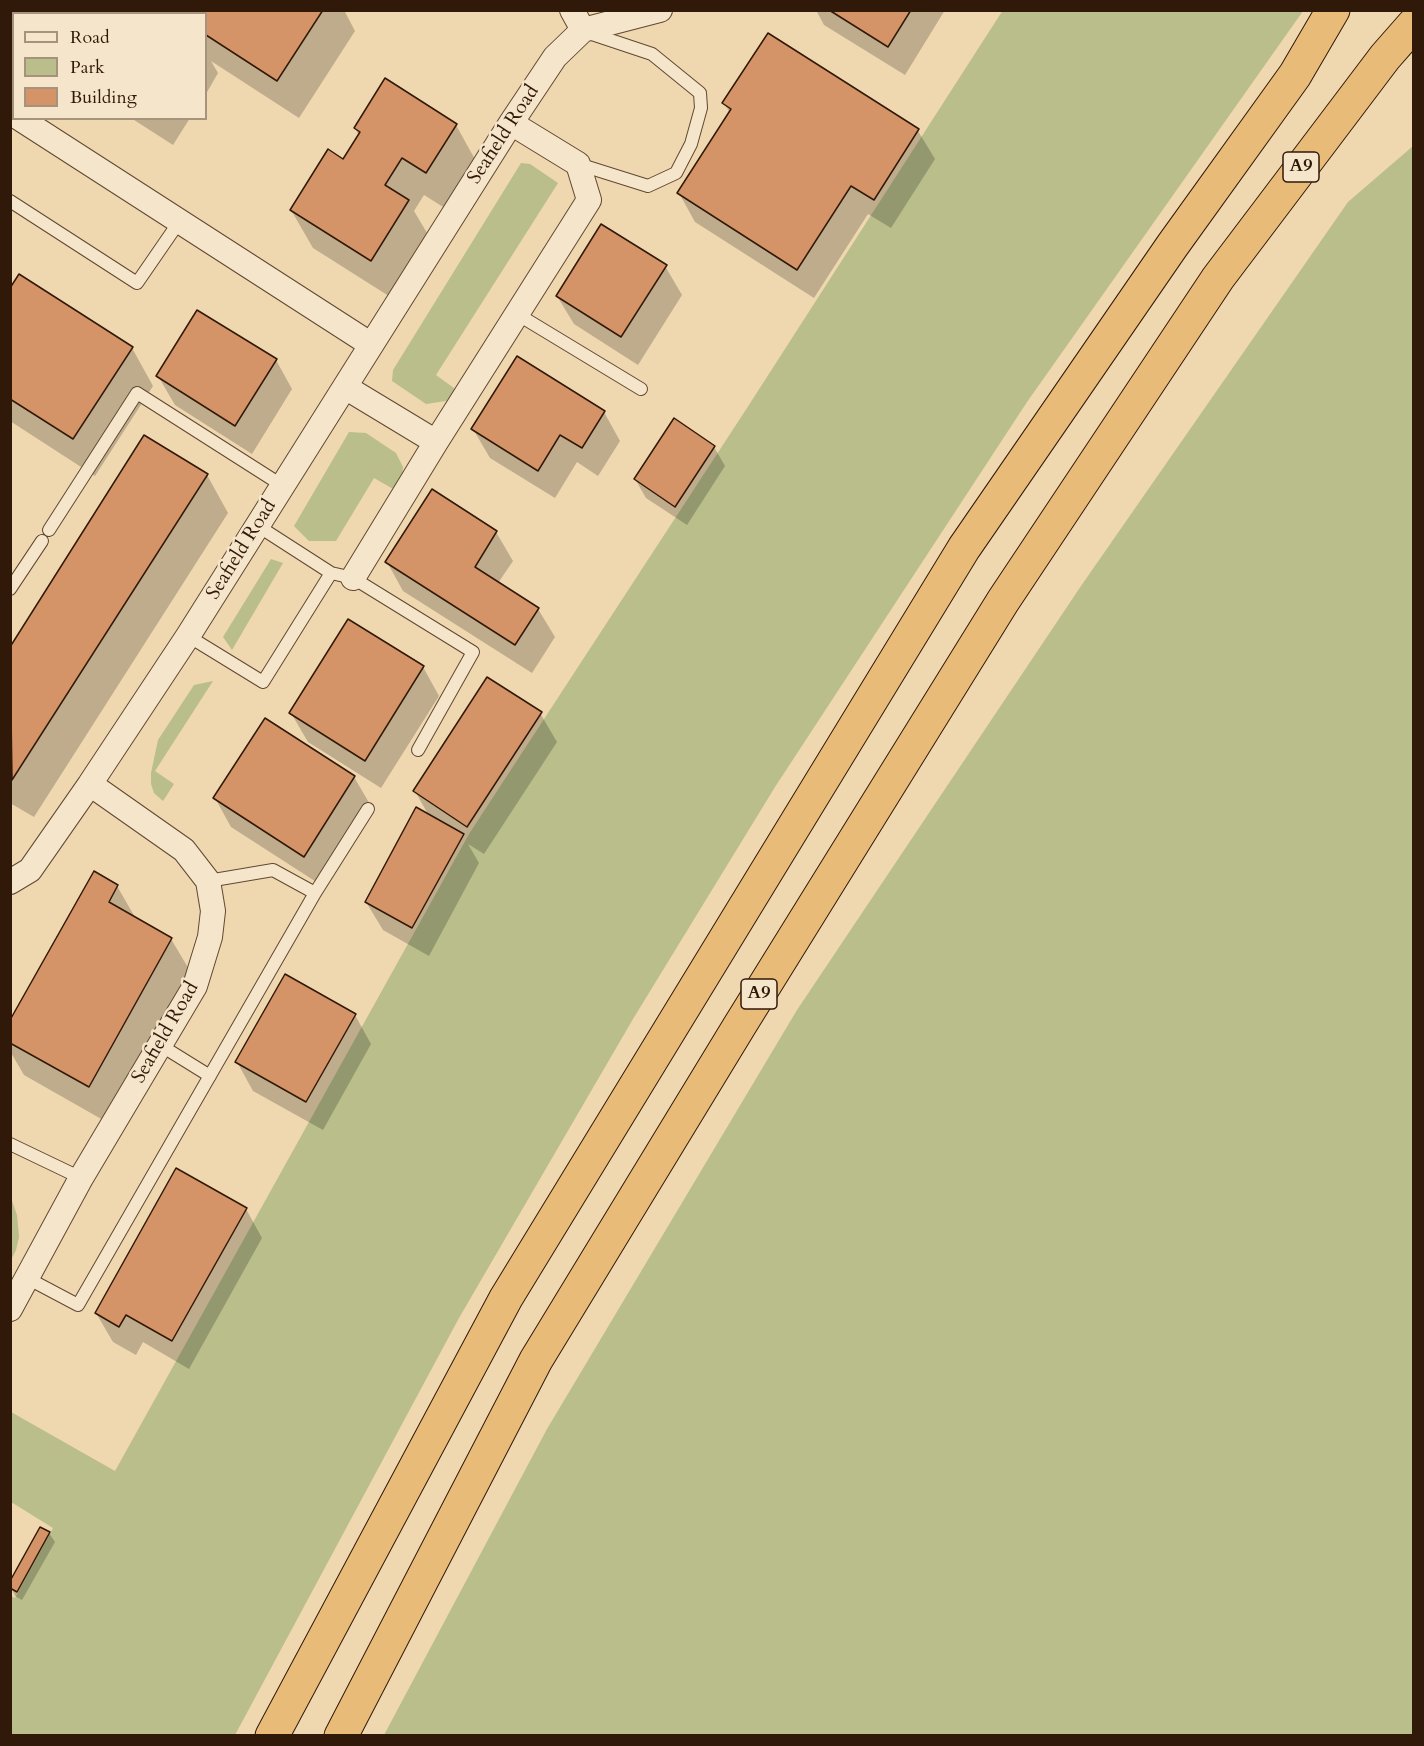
<!DOCTYPE html>
<html>
<head>
<meta charset="utf-8">
<style>
	body { margin:0 }
	#map { position:relative; width:1424px; height:1746px; overflow:hidden; background:#efd7af; font-family:Cardo,serif }
	canvas { display:block }
	.frame { position:absolute; inset:0; border:12px solid #311909; pointer-events:none }
	.legend { position:absolute; left:12px; top:12px; width:195px; height:108px; box-sizing:border-box; background:#f5e5cb; border:2px solid #a7937d; margin:0; padding:8px 10px; list-style:none; font-size:18px; color:#311909 }
	.legend li { display:flex; align-items:center; gap:12px; height:30px }
	.legend b { width:30px; border:2px solid #a7937d }
</style>
</head>
<body>
<div id="map">
<canvas width="1424" height="1746"></canvas>
<div class="frame"></div>
<ul class="legend">
<li><b style="height:8px;background:#f5e5cb"></b>Road</li>
<li><b style="height:16px;background:#b9be8b"></b>Park</li>
<li><b style="height:16px;background:#d59467"></b>Building</li>
</ul>
</div>
<script>
const g = document.querySelector('canvas').getContext('2d');
g.lineJoin = 'round';
function fillPath(path, color) {
  g.fillStyle = color;
  g.fill(path, 'evenodd');
}
function shape(rows) {
  const path = new Path2D();
  for (const r of rows) {
    path.moveTo(r[0], r[1]);
    for (let i = 2; i < r.length; i += 2) path.lineTo(r[i], r[i + 1]);
  }
  return path;
}
function strokePath(path, color, width, dash) {
  g.strokeStyle = color;
  g.lineWidth = width;
  g.lineCap = dash ? 'butt' : 'round';
  g.setLineDash(dash || []);
  g.stroke(path);
}
function label(font, color, halo, rows, align = 'center') {
  g.font = font + ' Cardo,serif';
  g.lineWidth = 5;
  g.setLineDash([]);
  g.textBaseline = 'middle';
  g.strokeStyle = halo;
  g.fillStyle = color;
  for (const [text, x, y, turn = 0] of rows) {
    g.save();
    g.translate(x, y);
    g.rotate((+turn || 0) * Math.PI / 180);
    g.textAlign = isNaN(turn) ? turn : align;
    if (halo) g.strokeText(text, 0, 0);
    g.fillText(text, 0, 0);
    g.restore();
  }
}
fillPath(shape([
	[1003,10,1303,11,1027,402,775,787,633,1019,459,1318,235,1735,11,1735,11,1596,15,1598,53,1528,11,1502,11,1412,115,1471,469,834,747,408],
	[1413,146,1413,1735,384,1735,547,1429,797,1010,1081,586,1348,202],
	[521,163,530,164,558,183,436,375,458,391,446,401,426,404,392,381,393,370],
	[349,432,366,433,396,453,403,467,402,480,395,490,374,478,336,541,309,541,294,526],
	[271,559,283,563,232,650,223,637],
	[213,681,155,771,174,784,163,801,154,793,151,784,151,773,158,740,194,685],
	[10,1195,17,1215,19,1237,16,1250,11,1260]
]), '#b9be8b');
fillPath(shape([
	[122,10,344,10,355,31,299,118,211,61,218,73,206,94,206,14,120,14],
	[816,10,945,10,905,75,824,25],
	[768,35,918,131,935,159,891,228,868,214,814,298,695,222,679,193,730,113,724,103],
	[131,118,190,118,173,145],
	[456,125,477,163,448,210,424,195,414,211,430,238,392,298,313,248,291,210,343,161,359,136,355,128],
	[665,266,682,295,638,365,574,324,557,296],
	[10,291,132,348,153,386,95,476,10,421],
	[276,360,292,389,252,454,175,405,158,376],
	[604,412,620,441,598,476,577,462,555,498,490,458,473,429],
	[714,447,725,466,687,525,646,498,635,479],
	[207,475,228,513,34,817,10,803,10,649],
	[496,532,513,561,498,583,538,609,555,637,532,673,403,591,387,562],
	[423,667,439,696,381,788,308,742,291,713],
	[540,713,557,742,484,854,468,844,479,863,429,956,383,930,366,902,429,816,415,791],
	[265,720,354,777,371,806,321,885,231,827,215,798],
	[117,886,136,919,171,939,193,976,110,1124,24,1075,10,1051,10,1023],
	[355,1015,371,1044,323,1130,253,1091,237,1062],
	[246,1209,262,1238,189,1369,143,1342,136,1355,113,1342,96,1313],
	[41,1529,49,1533,55,1542,22,1600,15,1596,10,1585]
]), '#0003');
const building = shape([
	[121,10,151,10,156,14,119,14,121,10],
	[168,10,323,10,277,81,206,35,206,14,173,14,168,10],
	[829,10,911,10,888,47,829,10],
	[768,33,919,129,874,200,851,186,797,270,677,193,731,109,722,103,768,33],
	[385,78,457,124,426,173,402,158,385,185,409,200,371,261,290,210,328,149,343,159,360,132,354,128,385,78],
	[601,224,667,265,621,337,556,296,601,224],
	[19,274,133,347,73,439,10,399,10,288,19,274],
	[197,310,277,359,235,426,156,376,197,310],
	[517,356,605,411,582,448,560,435,538,471,471,429,517,356],
	[674,418,715,446,675,507,634,479,674,418],
	[144,435,208,474,12,780,10,647,144,435],
	[432,489,497,531,475,567,539,608,515,645,385,562,432,489],
	[348,619,424,666,365,761,289,713,348,619],
	[487,677,542,712,467,827,413,791,487,677],
	[265,718,355,776,304,857,213,798,265,718],
	[416,807,464,834,412,928,365,902,416,807],
	[94,871,118,885,109,902,172,938,89,1087,10,1043,10,1020,94,871],
	[285,974,356,1014,306,1102,235,1062,285,974],
	[176,1168,247,1208,172,1341,126,1315,119,1327,95,1313,176,1168],
	[40,1527,50,1532,17,1592,10,1588,10,1581,40,1527]
]);
fillPath(building, '#d59467');
strokePath(building, '#311909', 1.5);
const service = shape([
	[578,164,648,186,676,173,691,144,701,108,700,93,652,54,589,33],
	[10,201,137,283,179,222],
	[517,314,641,389],
	[258,526,331,573,353,578,473,652,418,750],
	[49,530,137,393,283,486],
	[10,589,42,541],
	[188,636,263,682,331,573],
	[208,881,273,870,315,893,368,809],
	[160,1045,210,1076],
	[10,1144,81,1178],
	[27,1278,78,1305,315,893]
]);
const minor = shape([
	[572,10,583,30],
	[19,118,370,344],
	[345,387,436,442],
	[353,578,436,442,589,200,578,164,511,123],
	[10,882,30,870,90,784,188,636,511,123,555,57,583,30,660,10],
	[10,1309,81,1178,195,986,210,937,213,911,208,881,184,850,90,784]
]);
const trunk = shape([
	[272,1736,506,1298,964,548,1172,246,1295,75,1333,10],
	[341,1736,536,1360,740,1025,1003,601,1218,278,1385,57,1414,24]
]);
strokePath(service, '#604832', 14);
strokePath(minor, '#604832', 26);
strokePath(trunk, '#311909', 35);
strokePath(service, '#f5e5cb', 12);
strokePath(minor, '#f5e5cb', 24);
strokePath(trunk, '#e8bc78', 33);
for (const [x, y, w] of [
	[1301,167,36],
	[759,994,36]
]) {
  const box = new Path2D();
  box.roundRect(x - w / 2, y - 15, w, 30, 4.5);
  g.fillStyle = '#f5e5cb';
  g.fill(box);
  strokePath(box, '#311909', 1.5);
}
label('bold 18px', '#311909', null, [
	["A9",1301,167],
	["A9",759,994]
]);
label('20px', '#311909', '#f5e5cb', [
	["Seafield Road",504,135,-57],
	["Seafield Road",242,550,-58],
	["Seafield Road",166,1033,-60]
]);
</script>
</body>
</html>
